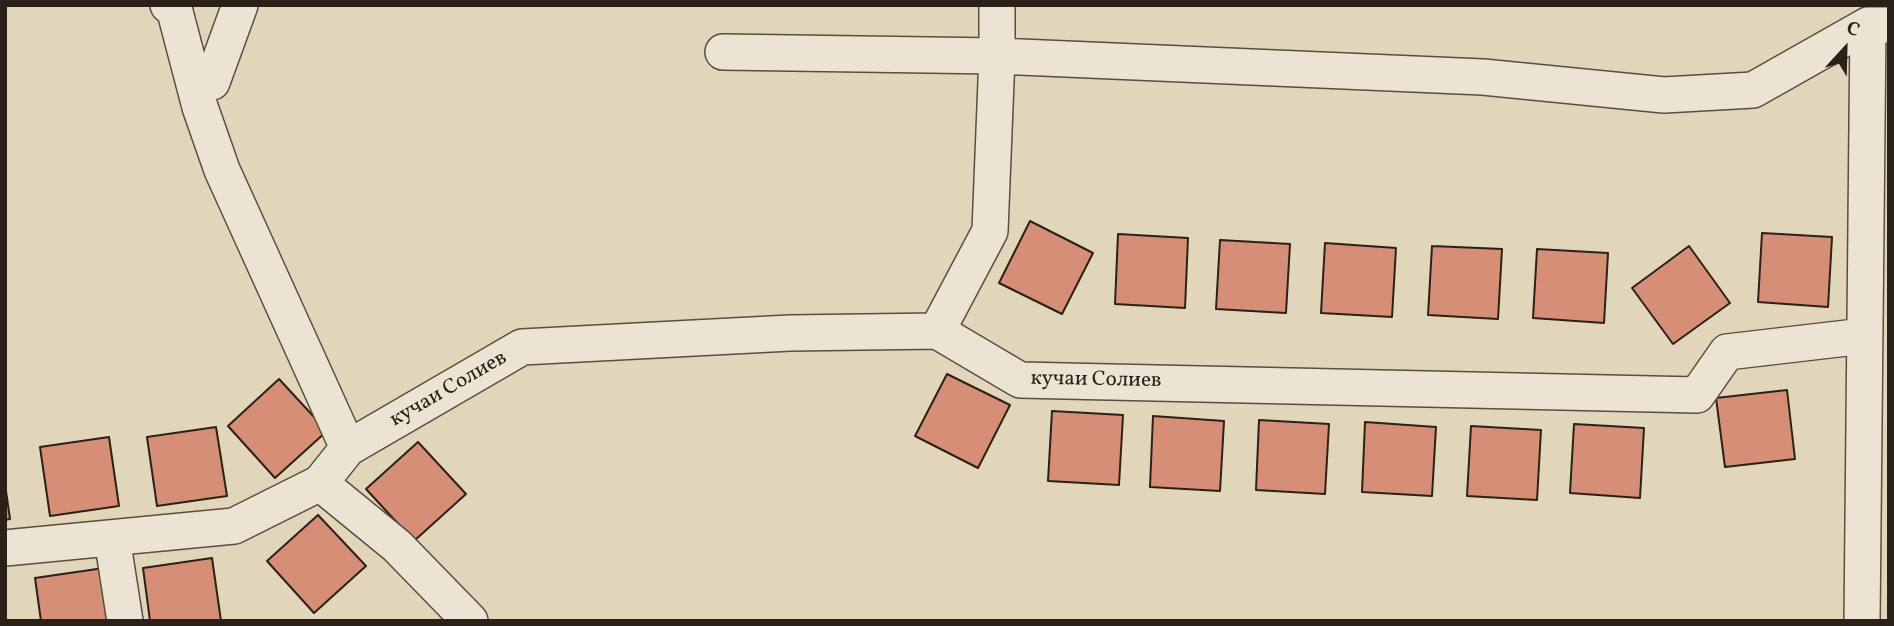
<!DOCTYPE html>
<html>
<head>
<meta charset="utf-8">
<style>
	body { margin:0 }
	#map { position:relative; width:1894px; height:626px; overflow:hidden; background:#e1d5ba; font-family:Vollkorn,serif }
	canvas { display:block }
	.frame { position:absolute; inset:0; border:7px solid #2c2119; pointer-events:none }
	.north { position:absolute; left:1810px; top:14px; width:70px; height:70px; -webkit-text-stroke:5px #ece4d2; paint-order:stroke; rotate:22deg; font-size:19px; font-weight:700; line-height:28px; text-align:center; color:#2c2119 }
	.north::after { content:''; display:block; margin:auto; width:24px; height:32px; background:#2c2119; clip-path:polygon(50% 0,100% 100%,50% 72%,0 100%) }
</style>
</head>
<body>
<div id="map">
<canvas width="1894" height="626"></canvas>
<div class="frame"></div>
<div class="north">С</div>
</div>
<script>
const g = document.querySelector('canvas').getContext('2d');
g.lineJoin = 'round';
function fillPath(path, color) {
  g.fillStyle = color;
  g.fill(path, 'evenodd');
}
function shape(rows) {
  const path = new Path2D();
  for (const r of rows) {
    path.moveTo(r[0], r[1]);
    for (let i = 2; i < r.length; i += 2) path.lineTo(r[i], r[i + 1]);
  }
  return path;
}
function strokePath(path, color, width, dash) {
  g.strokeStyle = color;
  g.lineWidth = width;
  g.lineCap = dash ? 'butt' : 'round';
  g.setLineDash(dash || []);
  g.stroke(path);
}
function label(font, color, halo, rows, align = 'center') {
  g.font = font + ' Vollkorn,serif';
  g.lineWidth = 7;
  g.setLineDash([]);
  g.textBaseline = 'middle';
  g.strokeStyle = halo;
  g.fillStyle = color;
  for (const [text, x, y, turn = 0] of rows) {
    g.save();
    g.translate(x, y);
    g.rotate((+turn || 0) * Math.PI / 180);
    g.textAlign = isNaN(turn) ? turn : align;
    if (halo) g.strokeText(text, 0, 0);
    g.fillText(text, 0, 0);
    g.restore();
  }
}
const building = shape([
	[1030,221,1093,253,1062,314,999,283,1030,221],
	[1762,233,1832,237,1828,307,1758,302,1762,233],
	[1118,234,1188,238,1185,308,1115,304,1118,234],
	[1220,240,1290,244,1286,313,1216,309,1220,240],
	[1325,243,1396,248,1392,317,1321,313,1325,243],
	[1432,246,1502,249,1498,319,1428,315,1432,246],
	[1689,246,1730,303,1673,344,1632,288,1689,246],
	[1537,249,1608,253,1604,323,1533,318,1537,249],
	[947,374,1010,405,978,468,915,436,947,374],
	[279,379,327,431,275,478,228,426,279,379],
	[1787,390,1795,459,1725,467,1716,398,1787,390],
	[1052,411,1123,415,1119,485,1048,481,1052,411],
	[1153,416,1224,421,1220,491,1150,487,1153,416],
	[1259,420,1329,424,1325,494,1256,490,1259,420],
	[1365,422,1436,427,1432,496,1362,492,1365,422],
	[1574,424,1644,428,1640,498,1570,493,1574,424],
	[1471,426,1541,430,1537,500,1467,496,1471,426],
	[216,427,227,496,157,506,147,437,216,427],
	[109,437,119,506,50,516,40,447,109,437],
	[418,442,466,494,414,541,366,489,418,442],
	[5,484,10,519,5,520,5,484],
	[318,515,366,566,314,613,267,561,318,515],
	[212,558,221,621,150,621,143,568,212,558],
	[104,568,112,621,41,621,35,578,104,568]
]);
fillPath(building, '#d68f76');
strokePath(building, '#2c2119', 2);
const minor = shape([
	[168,5,174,8,200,107,222,170,348,448],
	[723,52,997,56,1483,77,1664,95,1753,90,1868,25,1889,25],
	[195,86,212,82,240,5],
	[937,331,990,231,997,56,997,5],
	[320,483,397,546,470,621],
	[112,538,125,621],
	[5,548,234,526,320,483,348,448,522,347,790,333,937,331,1020,380,1697,395,1727,352,1864,336],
	[1862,621,1868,25]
]);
strokePath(minor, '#594e41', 38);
strokePath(minor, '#ece4d2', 35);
label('21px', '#2c2119', '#ece4d2', [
	["кучаи Солиев",1096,381,1],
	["кучаи Солиев",449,390,-30]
]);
</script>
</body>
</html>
